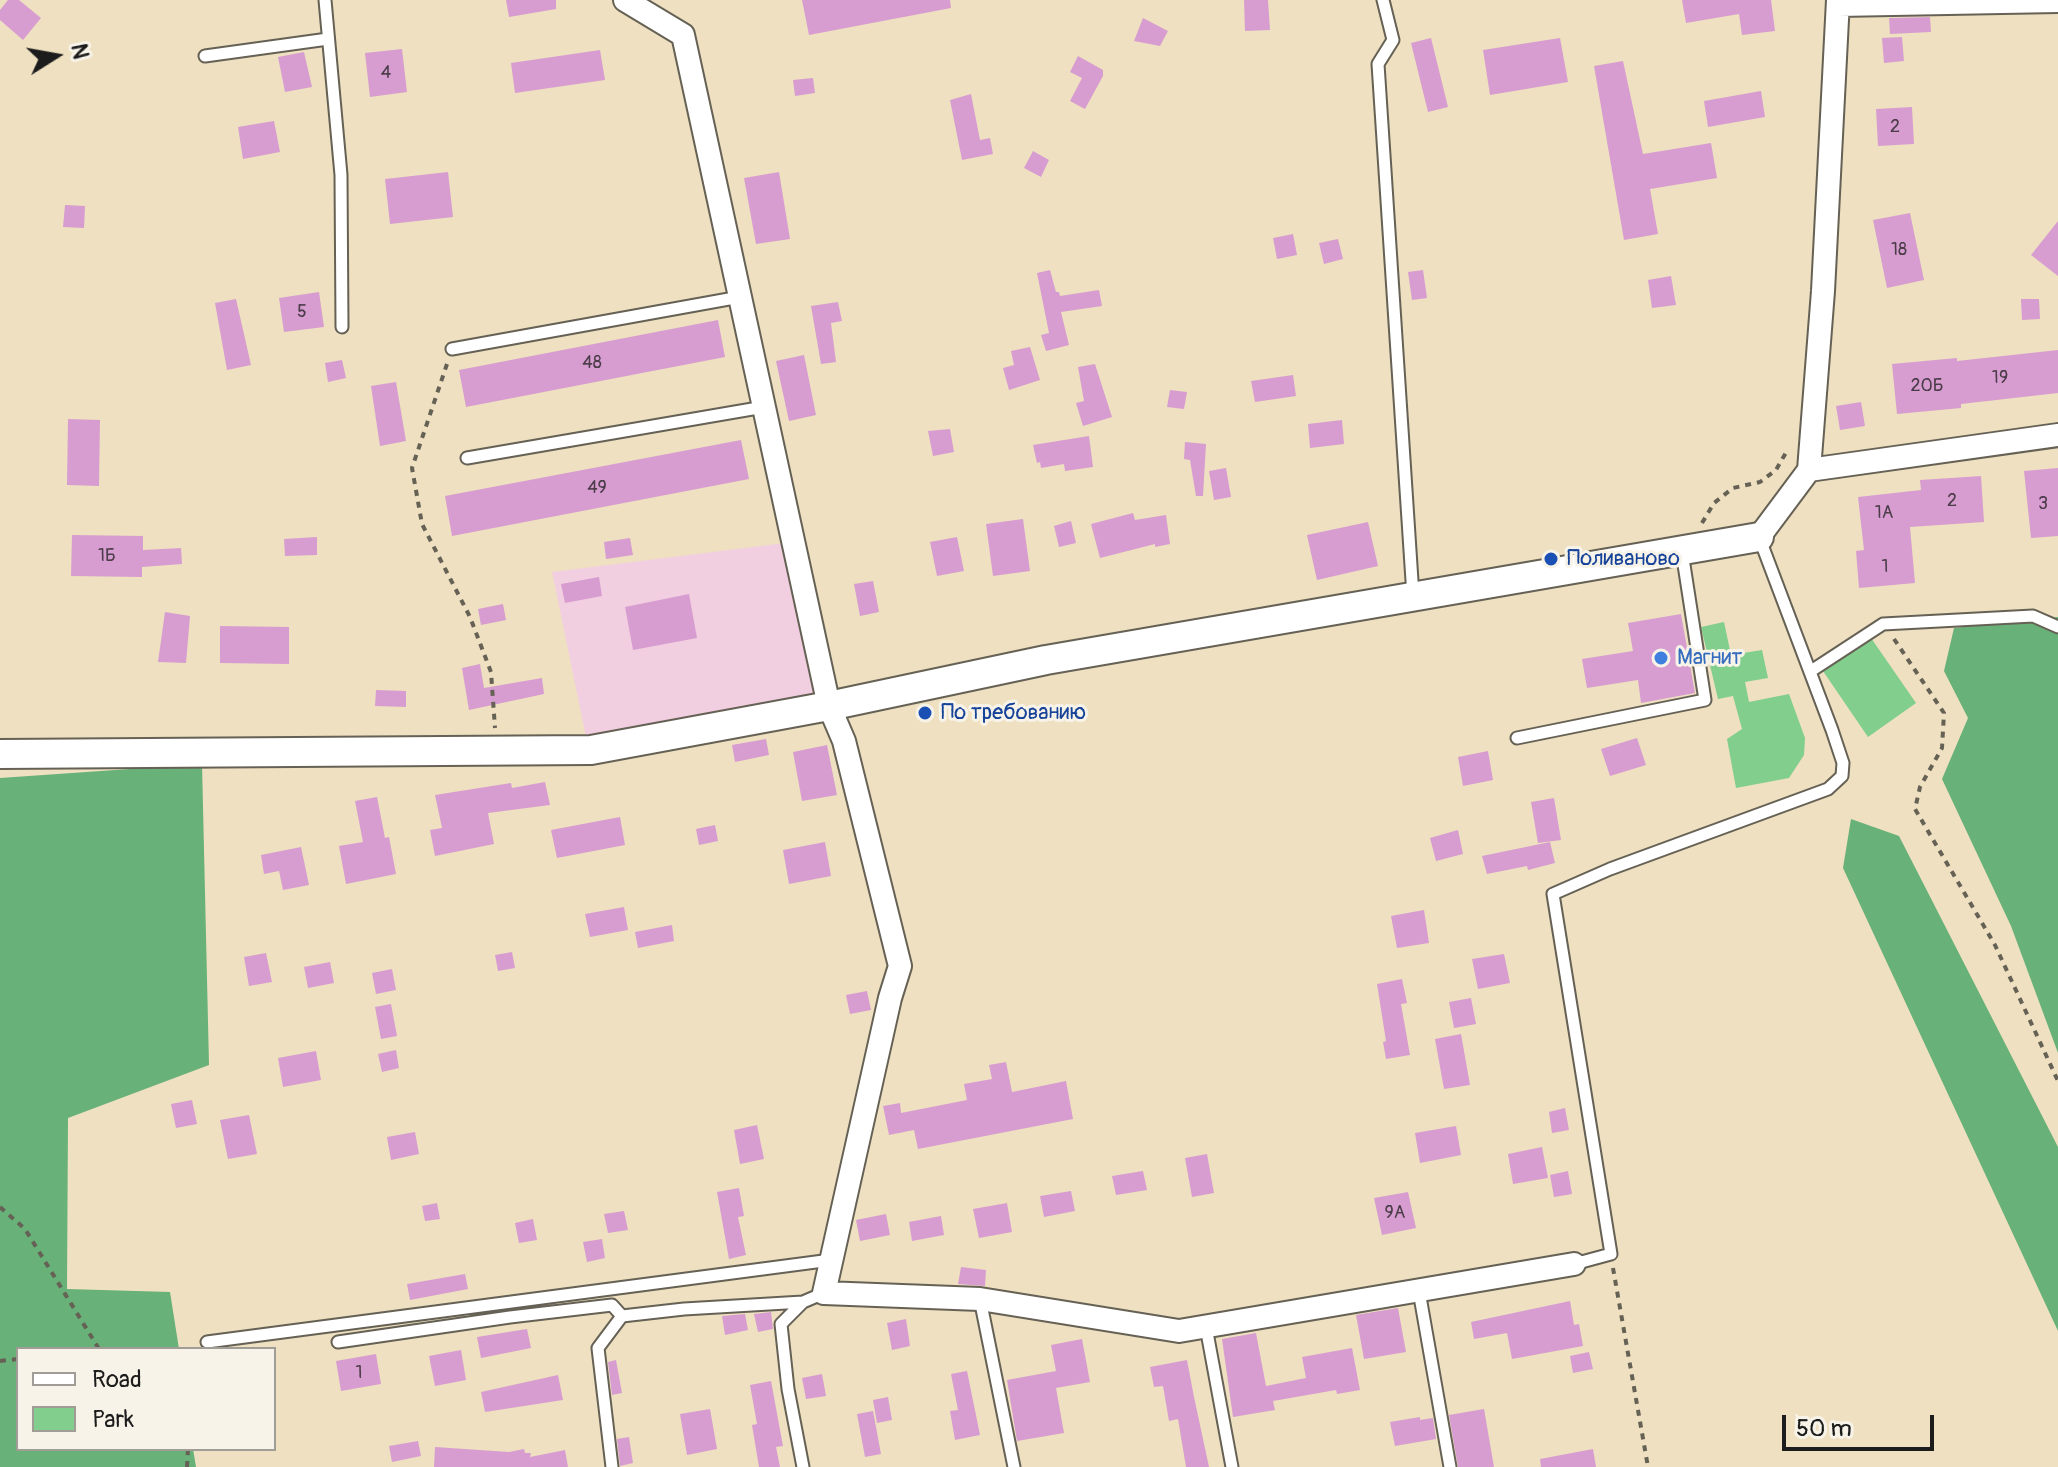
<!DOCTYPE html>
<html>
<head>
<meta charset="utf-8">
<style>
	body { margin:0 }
	#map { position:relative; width:2058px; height:1467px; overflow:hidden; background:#eee0c0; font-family:Pangolin,sans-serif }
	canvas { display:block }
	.legend { position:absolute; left:16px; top:1347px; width:260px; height:104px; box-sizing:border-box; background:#f7f3e8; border:2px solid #9f9d96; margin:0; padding:10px 14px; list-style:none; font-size:24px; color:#1c1c1c }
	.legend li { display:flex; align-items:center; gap:16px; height:40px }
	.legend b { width:40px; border:2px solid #9f9d96 }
	.north { position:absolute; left:16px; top:16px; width:80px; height:80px; -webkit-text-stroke:6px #f7f3e8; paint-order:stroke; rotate:79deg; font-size:22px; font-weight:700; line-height:32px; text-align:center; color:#1c1c1c }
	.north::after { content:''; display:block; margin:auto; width:28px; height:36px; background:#1c1c1c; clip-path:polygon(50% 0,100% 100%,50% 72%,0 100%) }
	.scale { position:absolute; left:1782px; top:1415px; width:152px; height:36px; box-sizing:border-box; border:4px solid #1c1c1c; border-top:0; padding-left:10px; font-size:24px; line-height:28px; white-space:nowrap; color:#1c1c1c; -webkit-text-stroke:6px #f7f3e8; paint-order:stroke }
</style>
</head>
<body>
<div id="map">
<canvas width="2058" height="1467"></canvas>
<ul class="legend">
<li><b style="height:10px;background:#fff"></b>Road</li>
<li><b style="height:22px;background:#81ce8d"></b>Park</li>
</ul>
<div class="north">N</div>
<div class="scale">50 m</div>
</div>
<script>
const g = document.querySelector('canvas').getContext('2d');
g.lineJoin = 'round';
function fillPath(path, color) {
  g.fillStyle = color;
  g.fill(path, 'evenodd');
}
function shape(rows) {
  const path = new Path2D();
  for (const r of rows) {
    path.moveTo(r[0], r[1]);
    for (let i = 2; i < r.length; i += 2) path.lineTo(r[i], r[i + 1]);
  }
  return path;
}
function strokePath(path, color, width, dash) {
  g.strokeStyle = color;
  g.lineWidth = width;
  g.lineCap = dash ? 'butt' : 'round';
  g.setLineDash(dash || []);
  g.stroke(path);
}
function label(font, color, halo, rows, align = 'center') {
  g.font = font + ' Pangolin,sans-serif';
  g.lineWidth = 6;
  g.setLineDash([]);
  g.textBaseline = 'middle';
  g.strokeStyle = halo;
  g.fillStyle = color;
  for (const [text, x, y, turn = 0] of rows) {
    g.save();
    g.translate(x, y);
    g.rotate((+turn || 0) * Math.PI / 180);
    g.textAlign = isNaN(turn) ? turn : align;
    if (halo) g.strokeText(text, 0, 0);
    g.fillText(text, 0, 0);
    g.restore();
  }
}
fillPath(shape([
	[793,542,826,693,586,737,552,572]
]), '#f2cfe0');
fillPath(shape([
	[1724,622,1731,655,1762,650,1768,678,1745,682,1749,702,1789,694,1805,738,1804,755,1789,778,1736,788,1727,739,1742,729,1733,696,1718,699,1701,627],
	[1871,638,1916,703,1868,737,1823,671]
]), '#81ce8d');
fillPath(shape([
	[2058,617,2058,1053,2011,926,1942,779,1968,718,1944,671,1954,628],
	[202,764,209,1065,68,1118,67,1289,170,1292,179,1349,18,1349,18,1449,193,1449,196,1467,0,1467,0,778],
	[1851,819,1899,836,2058,1147,2058,1331,1843,868]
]), '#68b178');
fillPath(shape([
	[8,0,19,0,41,18,23,40,0,20,0,10],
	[506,0,556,0,556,9,509,17],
	[802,0,950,0,951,8,809,35],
	[1244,0,1268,0,1270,30,1245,31],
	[1682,0,1771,0,1775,31,1742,35,1739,14,1686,23],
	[1930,17,1931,32,1890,34,1889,18],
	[1143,18,1168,31,1160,46,1134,41],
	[1902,37,1904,61,1884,63,1882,38],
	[1431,38,1448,107,1428,112,1411,43],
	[1560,38,1568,82,1490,95,1483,50],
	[402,49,407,92,370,97,365,53],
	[600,50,605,80,515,93,511,63],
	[304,52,312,87,285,92,278,57],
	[1078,56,1103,70,1103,76,1085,109,1070,101,1082,78,1070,72],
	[1623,61,1643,154,1711,143,1717,178,1650,189,1658,234,1624,240,1594,66],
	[813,78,815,93,795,96,793,80],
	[1761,91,1765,117,1708,127,1704,101],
	[971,94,980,140,990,138,993,154,962,160,950,100],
	[1912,107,1914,144,1878,146,1876,109],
	[274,121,280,152,243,159,238,127],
	[1033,151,1049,160,1041,177,1024,168],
	[448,172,453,217,390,224,385,179],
	[779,172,790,239,756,244,744,178],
	[65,205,85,206,84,228,63,227],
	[1910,213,1924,280,1887,288,1873,220],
	[2058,221,2058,276,2031,255],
	[1293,234,1297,255,1277,259,1273,238],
	[1338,239,1343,259,1324,264,1319,243],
	[1050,270,1056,292,1059,292,1060,296,1099,290,1102,306,1061,312,1069,345,1046,351,1041,335,1049,333,1037,273],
	[1423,270,1427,298,1412,300,1408,272],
	[1671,276,1676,305,1652,308,1648,280],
	[319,292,324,327,284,332,279,298],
	[236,299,251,365,227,370,215,303],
	[2021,299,2039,299,2040,319,2022,320],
	[838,302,842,321,831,323,836,362,821,364,811,306],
	[718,320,725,357,466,407,459,370],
	[1030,347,1040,380,1009,390,1003,368,1014,365,1011,351],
	[2058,350,2058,393,1961,404,1961,408,1897,414,1892,364,1957,358,1957,361],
	[804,355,816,415,789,421,776,361],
	[342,360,346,378,328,382,325,363],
	[1095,364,1112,417,1083,426,1076,403,1084,401,1078,367],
	[1293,375,1296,396,1255,402,1251,381],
	[396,382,406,441,380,446,371,386],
	[1170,390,1187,392,1184,409,1167,407],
	[1861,402,1865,426,1840,430,1836,406],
	[68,419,100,420,99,486,67,485],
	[1342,420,1344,444,1310,448,1308,424],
	[950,429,954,452,933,456,928,431],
	[1089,436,1093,467,1065,471,1064,464,1041,468,1040,462,1037,463,1033,445],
	[741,440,749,479,452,536,445,496],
	[1185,442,1206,444,1203,496,1196,496,1190,460,1184,459],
	[1226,468,1231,497,1214,500,1209,471],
	[2058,468,2058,536,2031,538,2024,471],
	[1981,476,1984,522,1910,527,1915,583,1859,588,1856,551,1864,550,1858,497,1921,490,1920,480],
	[1133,513,1135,520,1166,515,1170,544,1155,547,1155,544,1100,558,1091,524],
	[1023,519,1030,571,993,576,986,524],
	[1071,521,1076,543,1059,547,1054,526],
	[1368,522,1378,566,1317,580,1307,535],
	[72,535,143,536,143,550,181,548,182,564,142,567,142,577,71,576],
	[317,537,317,555,285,556,284,539],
	[957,537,964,571,937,576,930,542],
	[630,538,633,555,606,559,604,542],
	[599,577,602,596,565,603,561,584],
	[873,581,879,612,860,616,854,584],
	[689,594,697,638,633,650,625,607],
	[503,604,506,620,481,625,478,609],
	[165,612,190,616,186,663,158,662],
	[1681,614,1695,693,1641,703,1638,680,1587,688,1582,659,1633,651,1628,623],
	[220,626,289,627,289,664,220,663],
	[480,664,484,688,542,678,544,694,469,710,462,668],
	[376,690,406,691,406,707,375,706],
	[1637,738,1646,765,1610,776,1601,749],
	[766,739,769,755,735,762,732,745],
	[827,745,837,795,802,801,793,752],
	[1488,751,1493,780,1463,786,1458,757],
	[545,782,550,805,488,813,494,844,435,856,430,830,442,828,435,795,511,783,512,788],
	[377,797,385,838,389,837,396,874,346,884,339,846,363,842,355,801],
	[1554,798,1561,840,1538,843,1531,802],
	[620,817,625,845,557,858,551,830],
	[715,825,718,841,699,845,696,829],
	[1458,830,1463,854,1436,861,1430,838],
	[825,842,831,876,789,884,783,850],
	[1550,842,1555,863,1528,870,1527,866,1487,874,1482,856],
	[301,847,309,885,283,890,279,871,264,874,261,855],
	[624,907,628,930,590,937,585,914],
	[1424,910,1429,943,1397,948,1391,916],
	[672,925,674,941,638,948,635,932],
	[512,952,515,968,498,971,495,955],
	[266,953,272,982,249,986,244,957],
	[1504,954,1510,983,1478,989,1472,959],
	[330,962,334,983,308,988,304,967],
	[392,969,396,990,376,994,372,973],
	[1402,979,1407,1003,1401,1004,1410,1055,1386,1059,1383,1042,1386,1041,1377,984],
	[867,991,871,1010,850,1014,846,995],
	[1471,998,1476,1024,1454,1028,1449,1002],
	[391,1004,397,1036,381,1039,375,1007],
	[1461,1034,1470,1085,1444,1089,1435,1039],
	[396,1050,399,1068,382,1072,378,1054],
	[316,1051,321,1080,283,1087,278,1058],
	[1006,1062,1012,1092,1066,1081,1073,1119,918,1149,914,1130,889,1135,883,1106,900,1103,901,1113,967,1100,964,1084,992,1079,989,1065],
	[192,1100,197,1124,176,1128,171,1104],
	[1565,1108,1569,1130,1552,1133,1549,1112],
	[249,1115,257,1154,228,1159,220,1120],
	[757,1125,764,1159,740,1164,734,1130],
	[1456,1126,1461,1155,1420,1163,1415,1133],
	[415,1132,419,1154,391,1160,387,1137],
	[1542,1147,1548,1178,1513,1184,1508,1154],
	[1207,1154,1214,1193,1192,1197,1185,1158],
	[1143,1171,1147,1190,1116,1195,1112,1176],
	[1568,1171,1572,1194,1554,1197,1550,1175],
	[739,1188,744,1216,738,1217,746,1255,729,1259,717,1192],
	[1071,1191,1075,1211,1044,1217,1040,1196],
	[1408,1192,1416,1228,1382,1235,1374,1198],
	[437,1203,440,1219,425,1221,422,1206],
	[1007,1203,1012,1232,979,1238,973,1209],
	[624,1211,628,1230,608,1233,604,1214],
	[886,1214,890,1235,860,1241,856,1220],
	[941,1216,944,1235,912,1241,909,1222],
	[533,1219,537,1240,519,1243,515,1223],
	[602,1239,605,1258,587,1262,583,1242],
	[961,1267,986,1270,985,1286,958,1284],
	[465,1274,468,1289,410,1300,407,1284],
	[1570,1301,1574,1325,1579,1324,1583,1346,1512,1359,1507,1333,1474,1339,1471,1322],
	[1398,1308,1406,1352,1364,1359,1356,1315],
	[771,1312,773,1329,758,1332,754,1314],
	[745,1314,748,1330,725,1335,722,1316],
	[906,1319,910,1346,892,1350,887,1323],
	[527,1329,531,1348,481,1358,477,1337],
	[1256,1333,1266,1386,1306,1378,1302,1357,1352,1348,1360,1390,1337,1394,1336,1390,1273,1401,1275,1410,1233,1417,1222,1339],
	[1082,1339,1090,1382,1056,1388,1064,1433,1017,1441,1007,1380,1056,1371,1051,1345],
	[461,1350,466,1380,435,1386,429,1356],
	[1589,1352,1593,1369,1573,1373,1570,1356],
	[376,1354,381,1384,341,1391,336,1361],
	[616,1360,622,1393,612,1395,608,1362],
	[1187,1360,1194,1397,1209,1467,1186,1467,1178,1419,1169,1421,1163,1386,1154,1387,1150,1367],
	[967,1371,980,1435,955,1440,950,1411,958,1410,951,1374],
	[822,1374,826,1396,806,1399,802,1378],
	[558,1375,563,1400,485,1412,481,1392],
	[771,1381,783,1446,776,1447,780,1467,759,1467,752,1425,757,1424,750,1385],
	[888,1397,892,1420,877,1423,873,1400],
	[710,1409,717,1449,687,1455,680,1414],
	[1484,1409,1494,1467,1458,1467,1449,1415],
	[873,1411,881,1454,865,1457,857,1414],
	[1420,1417,1420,1420,1433,1418,1436,1439,1395,1446,1390,1422],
	[629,1437,633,1463,620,1466,617,1439],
	[418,1441,421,1456,392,1462,389,1446],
	[435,1447,509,1452,524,1449,525,1453,531,1453,530,1457,565,1450,568,1467,434,1467],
	[1593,1449,1596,1467,1541,1467,1540,1459]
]), '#d79dd0');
const service = shape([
	[325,0,341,175,342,327],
	[1383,0,1393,40,1378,64,1413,596],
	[205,56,328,39],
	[452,349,740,297],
	[467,458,764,407],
	[1811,671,1883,624,2033,616,2058,627],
	[1517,738,1705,700,1682,552],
	[1574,1264,1611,1254,1553,894,1610,869,1828,789,1842,776,1843,763,1832,730,1759,537],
	[1419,1291,1450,1467],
	[980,1299,1014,1467],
	[1206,1327,1232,1467],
	[207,1342,831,1260],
	[338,1342,510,1317,612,1305,622,1316],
	[612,1467,598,1348,622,1316,684,1309,803,1302],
	[803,1467,788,1389,781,1324,803,1302,824,1293]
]);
const minor = shape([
	[625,0,683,35,829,706,844,741,900,966,890,998,824,1293,980,1299,1179,1331,1574,1264],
	[1838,5,2058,1],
	[1809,470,2058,435],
	[1759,537,1809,470,1823,291,1838,0]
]);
const tertiary = shape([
	[0,754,591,750,829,706,1046,660,1759,537]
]);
strokePath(service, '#666155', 15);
strokePath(minor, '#666155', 26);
strokePath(tertiary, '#666155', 32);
strokePath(shape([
	[447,364,412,468,422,524,470,617,491,672,495,728],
	[1702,523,1714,503,1733,488,1760,482,1776,470,1788,449],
	[1894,639,1944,713,1942,748,1920,787,1915,809,1995,945,2058,1081],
	[0,1207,25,1229,99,1349],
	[1613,1268,1648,1467],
	[0,1361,18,1359],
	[187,1467,188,1449]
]), '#666155', 4, [6, 6]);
strokePath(service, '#fff', 11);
strokePath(minor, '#fff', 22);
strokePath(tertiary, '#fff', 28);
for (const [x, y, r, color] of [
	[1551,559,8,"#1a4fb4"],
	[1661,658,8,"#3f7fe0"],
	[925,713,8,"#1a4fb4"]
]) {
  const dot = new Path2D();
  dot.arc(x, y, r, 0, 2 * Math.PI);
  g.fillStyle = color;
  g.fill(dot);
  strokePath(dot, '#f7f3e8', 3);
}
label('18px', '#4b3c49', null, [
	["4",386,73],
	["2",1895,127],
	["18",1899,250],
	["5",302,312],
	["48",592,363],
	["19",2000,378],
	["20Б",1927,386],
	["49",597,488],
	["2",1952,501],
	["3",2043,504],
	["1А",1884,513],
	["1Б",107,556],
	["1",1885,567],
	["9А",1395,1213],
	["1",359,1373]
]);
label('22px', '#164399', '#f7f3e8', [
	["Поливаново",1567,559],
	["По требованию",941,713]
], 'left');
label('22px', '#366cbe', '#f7f3e8', [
	["Магнит",1677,658]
], 'left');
</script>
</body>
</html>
